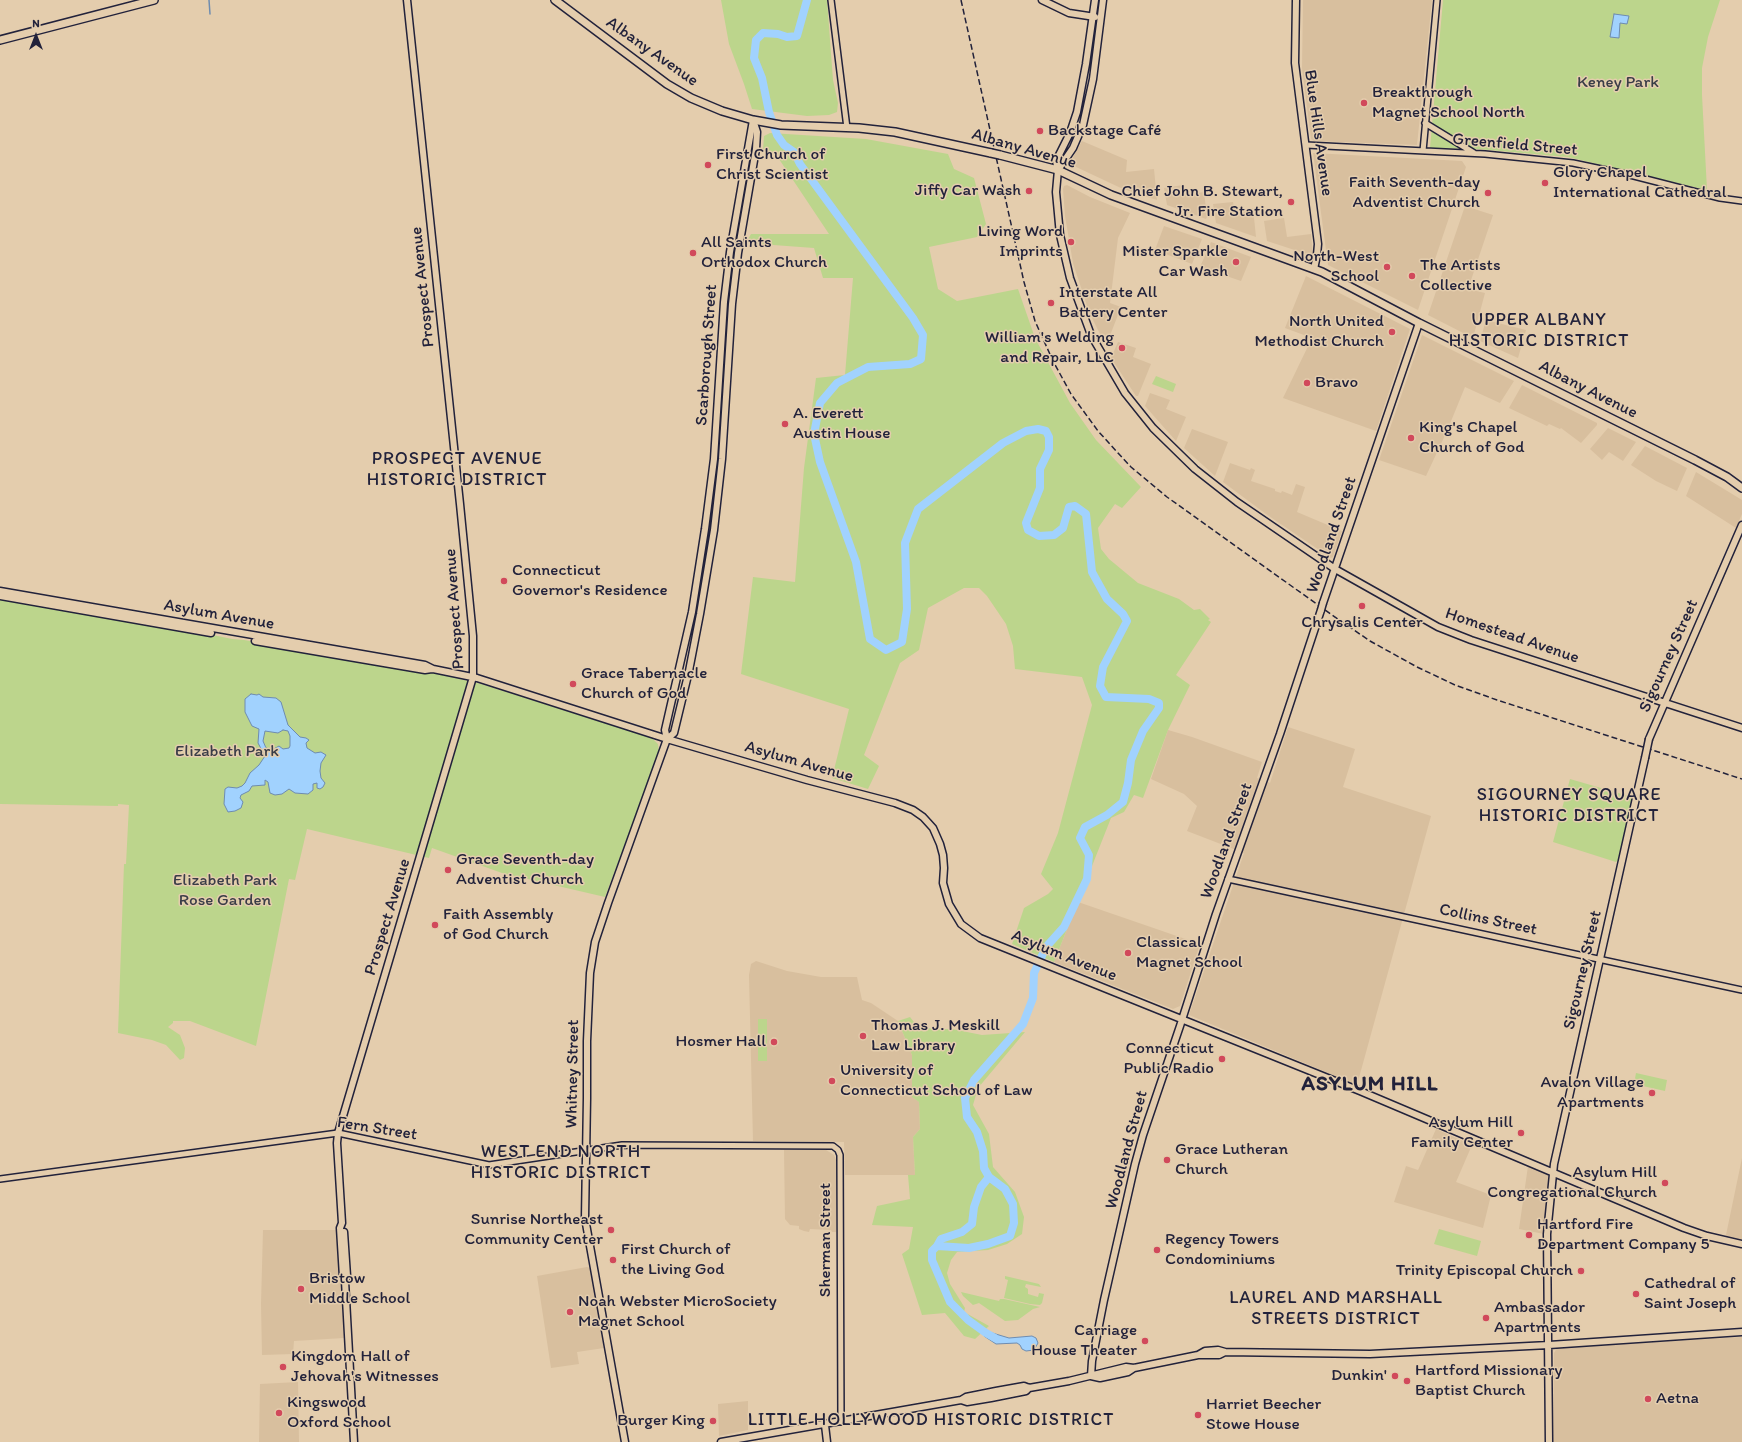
<!DOCTYPE html>
<html>
<head>
<meta charset="utf-8">
<style>
	body { margin:0 }
	#map { position:relative; width:1742px; height:1442px; overflow:hidden; background:#e4cdad; font-family:Itim,sans-serif }
	canvas { display:block }
	.north { position:absolute; left:16px; top:16px; width:40px; height:40px; -webkit-text-stroke:3px #e4cdad; paint-order:stroke; rotate:0deg; font-size:11px; font-weight:700; line-height:16px; text-align:center; color:#22223b }
	.north::after { content:''; display:block; margin:auto; width:14px; height:18px; background:#22223b; clip-path:polygon(50% 0,100% 100%,50% 72%,0 100%) }
</style>
</head>
<body>
<div id="map">
<canvas width="1742" height="1442"></canvas>
<div class="north">N</div>
</div>
<script>
const g = document.querySelector('canvas').getContext('2d');
g.lineJoin = 'round';
function fillPath(path, color) {
  g.fillStyle = color;
  g.fill(path, 'evenodd');
}
function shape(rows) {
  const path = new Path2D();
  for (const r of rows) {
    path.moveTo(r[0], r[1]);
    for (let i = 2; i < r.length; i += 2) path.lineTo(r[i], r[i + 1]);
  }
  return path;
}
function strokePath(path, color, width, dash) {
  g.strokeStyle = color;
  g.lineWidth = width;
  g.lineCap = dash ? 'butt' : 'round';
  g.setLineDash(dash || []);
  g.stroke(path);
}
function label(font, color, halo, rows, align = 'center') {
  g.font = font + ' Itim,sans-serif';
  g.lineWidth = 3;
  g.setLineDash([]);
  g.textBaseline = 'middle';
  g.strokeStyle = halo;
  g.fillStyle = color;
  for (const [text, x, y, turn = 0] of rows) {
    g.save();
    g.translate(x, y);
    g.rotate((+turn || 0) * Math.PI / 180);
    g.textAlign = isNaN(turn) ? turn : align;
    if (halo) g.strokeText(text, 0, 0);
    g.fillText(text, 0, 0);
    g.restore();
  }
}
fillPath(shape([
	[1303,0,1432,0,1417,145,1314,141,1311,139,1302,68],
	[1082,141,1127,160,1126,172,1154,169,1157,200,1123,189,1074,166,1072,159],
	[1313,153,1462,161,1466,167,1418,310,1328,265],
	[1067,185,1090,197,1130,213,1118,238,1110,303,1121,307,1106,346,1089,312,1073,263,1065,216,1063,189,1064,186],
	[1183,185,1185,195,1204,192,1207,217,1206,219,1167,205,1164,188],
	[1233,202,1235,211,1253,208,1256,237,1216,223,1213,204],
	[1465,206,1493,215,1468,289,1485,293,1473,338,1428,315],
	[1284,218,1287,237,1311,234,1313,256,1267,241,1264,221],
	[1164,226,1202,239,1192,264,1155,250],
	[1211,242,1251,257,1241,281,1200,267],
	[1306,276,1410,329,1376,431,1283,398,1312,338,1285,328],
	[1486,320,1526,330,1518,358,1480,341],
	[1422,335,1514,381,1500,403,1465,387,1447,431,1426,476,1379,460],
	[1118,342,1136,348,1133,357,1151,364,1138,396,1136,396,1111,358],
	[1522,385,1597,423,1597,425,1581,443,1561,428,1560,429,1549,424,1547,426,1509,408],
	[1150,393,1170,400,1166,409,1186,417,1176,441,1145,406],
	[1608,428,1636,442,1623,461,1609,452,1602,460,1590,449],
	[1192,429,1228,442,1215,476,1184,448],
	[1645,446,1687,468,1677,491,1656,481,1631,465],
	[1230,463,1250,470,1251,468,1255,470,1251,481,1275,489,1275,491,1281,493,1282,491,1292,495,1296,484,1305,487,1297,512,1342,531,1333,557,1331,558,1266,514,1223,482],
	[1696,472,1742,500,1742,514,1736,528,1686,496],
	[1288,727,1355,749,1343,787,1431,816,1357,1085,1189,1015,1244,853,1187,831,1197,806,1184,794,1151,779,1168,730,1192,737,1262,762,1257,778,1270,783],
	[1078,902,1200,944,1180,1006,1173,1009,1054,962],
	[756,961,787,971,821,977,857,977,862,1000,871,1003,898,1021,912,1055,913,1097,919,1102,920,1129,913,1137,915,1175,845,1175,844,1142,753,1141,749,975,751,964],
	[1436,1129,1472,1145,1456,1182,1491,1195,1483,1228,1394,1202,1406,1166,1418,1170,1419,1168],
	[784,1150,826,1150,834,1155,836,1160,836,1232,832,1232,831,1230,810,1229,809,1232,804,1231,799,1229,799,1226,790,1225,785,1219],
	[1742,1158,1742,1241,1728,1238,1726,1235],
	[1528,1166,1547,1174,1549,1176,1544,1234,1519,1229],
	[263,1230,338,1230,344,1338,294,1341,293,1354,262,1355,261,1304],
	[587,1267,590,1268,604,1348,577,1352,579,1364,551,1368,537,1276],
	[1742,1337,1742,1442,1553,1442,1554,1353,1557,1348],
	[298,1382,299,1442,259,1442,260,1384],
	[748,1401,748,1430,719,1436,718,1404]
]), '#d8bf9e');
fillPath(shape([
	[721,0,827,0,833,80,838,103,837,112,829,115,807,116,752,109,744,84,729,44],
	[1443,0,1720,0,1708,37,1702,68,1702,95,1707,190,1568,157,1478,149,1430,148],
	[770,133,866,139,948,154,954,169,974,178,986,224,977,237,929,247,938,289,957,301,1018,289,1035,338,1070,403,1096,440,1141,487,1122,508,1115,504,1098,528,1101,549,1109,559,1138,583,1179,599,1194,610,1200,609,1210,619,1208,620,1211,622,1176,675,1190,685,1168,730,1143,798,1134,795,1124,812,1111,818,1054,962,1012,944,1024,908,1048,894,1053,889,1041,874,1058,833,1092,705,1082,677,1015,669,1013,646,1006,624,987,596,979,588,964,588,928,608,919,650,900,663,864,755,879,766,868,789,832,778,849,709,741,674,753,577,795,582,804,468,816,378,845,375,853,278,823,278,814,248,746,243,751,234,829,234,775,153,763,150,764,136],
	[1156,376,1176,384,1173,392,1152,384],
	[0,598,213,635,232,639,244,640,443,675,481,684,652,738,658,744,659,753,605,897,502,873,432,848,429,858,307,829,295,880,289,879,256,1046,190,1021,173,1021,173,1023,168,1027,180,1035,185,1048,184,1058,180,1060,166,1045,152,1040,118,1033,124,864,126,864,129,805,118,804,118,806,0,804],
	[1570,779,1632,797,1618,860,1616,862,1553,842],
	[910,1017,917,1026,933,1029,952,1029,982,1035,1025,1032,978,1088,973,1105,989,1134,993,1167,1015,1192,1024,1217,1022,1234,1007,1244,988,1250,957,1252,951,1260,947,1273,950,1284,965,1308,964,1312,989,1326,975,1339,964,1336,945,1313,922,1315,902,1254,909,1249,913,1227,872,1225,877,1206,910,1199,908,1175,915,1175,913,1137,920,1129,919,1102,912,1097,912,1055,898,1021],
	[758,1019,767,1019,767,1061,758,1061],
	[1636,1073,1667,1080,1665,1091,1634,1084],
	[1439,1229,1481,1241,1477,1256,1434,1244],
	[1005,1276,1039,1284,1041,1287,1026,1284,1025,1287,1028,1289,1028,1294,1038,1297,1039,1293,1044,1294,1042,1303,1040,1305,1030,1304,1004,1298,1008,1280,1005,1279],
	[961,1292,999,1301,1000,1299,1004,1299,1040,1307,1033,1309,1018,1320,1005,1321,979,1303,973,1305,963,1296]
]), '#bcd58c');
const water = shape([
	[1614,14,1629,16,1627,24,1620,23,1619,38,1610,37,1614,14],
	[251,694,257,695,259,694,263,697,276,698,281,702,288,725,300,737,306,738,309,740,306,743,307,748,315,753,321,752,326,755,321,763,320,771,321,778,325,783,323,787,320,789,317,788,317,783,313,784,313,790,308,794,295,793,289,789,282,794,275,795,270,793,268,782,265,780,265,785,252,786,249,791,241,795,240,798,243,802,241,808,235,811,228,812,224,804,225,789,228,787,237,788,242,786,245,783,250,773,259,765,265,756,258,743,259,729,252,726,245,712,245,699,251,694],
	[283,730,288,731,290,736,290,746,289,748,283,749,279,746,272,750,266,748,263,741,265,731,278,733,283,730],
	[989,1332,1009,1338,1032,1336,1036,1338,1038,1343,1034,1350,1026,1351,1022,1349,1020,1345,1017,1343,996,1344,984,1336,989,1332]
]);
fillPath(water, '#a1d2fe');
strokePath(water, '#6e8cb0', 1);
strokePath(shape([
	[209,0,210,14]
]), '#6e8cb0', 1.5);
strokePath(shape([
	[807,0,797,36,787,37,778,34,763,33,756,40,754,58,762,78,769,112,777,135,784,145,794,152,800,164,913,318,923,335,921,359,910,364,868,367,837,383,820,403,814,434,820,462,856,562,870,639,886,650,902,642,907,609,905,543,918,509,1003,443,1026,431,1038,429,1046,431,1049,437,1049,450,1040,469,1040,488,1026,523,1028,530,1039,536,1054,535,1063,528,1069,507,1075,506,1086,514,1092,572,1107,599,1123,614,1127,621,1103,667,1100,686,1106,697,1149,699,1159,703,1159,708,1143,731,1131,760,1128,783,1123,802,1107,815,1085,827,1080,838,1089,855,1087,879,1064,927,1046,947,1034,973,1033,998,1023,1024,974,1080,965,1098,967,1117,977,1132,983,1151,984,1168,989,1177,1005,1189,1013,1204,1014,1223,1010,1236,988,1244,969,1248,937,1246,932,1251,932,1260,950,1302,968,1320,986,1333,995,1338],
	[937,1246,941,1239,962,1232,972,1224,974,1207,981,1187,989,1177]
]), '#a1d2fe', 8);
const minor = shape([
	[831,0,847,128],
	[1425,123,1474,153],
	[1306,145,1485,154,1573,163,1630,175,1720,198,1742,201],
	[1423,151,1437,0],
	[1228,879,1742,990],
	[0,1179,338,1133,489,1165,622,1145,833,1146,838,1150,840,1155,841,1422]
]);
const major = shape([
	[1042,0,1069,13,1095,17],
	[1095,0,1086,64,1077,112,1070,133,1056,161,1058,170,1056,192,1060,235,1070,278,1091,335,1125,393,1153,428,1195,469,1237,502,1335,569,1438,627,1471,640,1742,728],
	[1296,0,1295,63,1318,244,1317,255,1314,269],
	[1058,170,1073,148,1083,125,1093,79,1103,0],
	[0,591,425,665,433,669,477,678,667,739,807,780,895,803,913,810,923,817,933,828,940,844,943,855,944,868,943,883,949,904,961,924,980,938,1360,1091,1684,1228,1707,1236,1742,1244],
	[0,596,211,633],
	[1323,603,1419,323],
	[255,641,425,670,432,669],
	[667,739,665,730,692,612,705,529,714,459,724,302,730,252,753,120],
	[1649,739,1742,525],
	[344,1232,347,1276,345,1281],
	[1198,1355,1205,1351,1218,1350,1225,1352],
	[1091,1376,1092,1361,1104,1300,1135,1164,1143,1135,1180,1026,1216,914,1280,734,1321,610],
	[1091,1376,1100,1378,1128,1372,1134,1368],
	[961,1400,967,1402,991,1398,1026,1391,1029,1388],
	[825,1425,827,1442],
	[354,1442,345,1281,343,1277,340,1228,342,1223,337,1143,338,1133,473,677,473,636,460,504,407,0],
	[625,1442,585,1218,587,1098,587,1041,590,973,595,942,608,903,667,739,674,733,689,671,700,614,714,530,722,459,732,304,738,253,756,149,757,132,753,120],
	[721,1442,961,1400,966,1397,996,1391,1024,1386,1029,1388,1069,1381,1126,1367,1134,1368,1198,1355,1219,1355,1225,1352,1370,1354,1549,1345,1742,1332],
	[1549,1442,1547,1234,1554,1164,1645,758]
]);
const highway = shape([
	[555,0,667,84,691,98,722,111,753,120,781,125,859,128,895,132,991,153],
	[0,40,154,0],
	[1000,155,1058,170,1111,195,1322,272,1419,323,1695,460,1727,477,1742,488]
]);
strokePath(minor, '#22223b', 8);
strokePath(major, '#22223b', 9);
strokePath(highway, '#22223b', 10);
strokePath(minor, '#e4cdad', 5);
strokePath(major, '#e4cdad', 6);
strokePath(highway, '#e4cdad', 7);
strokePath(shape([
	[961,0,1024,282,1035,321,1053,361,1071,394,1098,431,1118,453,1131,467,1167,497,1332,615,1370,641,1417,667,1455,685,1497,700,1742,779]
]), '#22223b', 1.5, [6, 3]);
const majorBridge = shape([
	[1321,610,1323,603],
	[1645,758,1649,739]
]);
const highwayBridge = shape([
	[991,153,1000,155]
]);
strokePath(majorBridge, '#22223b', 9, []);
strokePath(highwayBridge, '#22223b', 10, []);
strokePath(majorBridge, '#e4cdad', 6);
strokePath(highwayBridge, '#e4cdad', 7);
for (const [x, y, r, color] of [
	[1364,103,4,"#d1495b"],
	[1040,131,4,"#d1495b"],
	[708,165,4,"#d1495b"],
	[1545,183,4,"#d1495b"],
	[1029,191,4,"#d1495b"],
	[1488,193,4,"#d1495b"],
	[1291,202,4,"#d1495b"],
	[1071,242,4,"#d1495b"],
	[693,253,4,"#d1495b"],
	[1236,262,4,"#d1495b"],
	[1387,267,4,"#d1495b"],
	[1412,276,4,"#d1495b"],
	[1051,303,4,"#d1495b"],
	[1392,332,4,"#d1495b"],
	[1122,348,4,"#d1495b"],
	[1307,383,4,"#d1495b"],
	[785,424,4,"#d1495b"],
	[1411,438,4,"#d1495b"],
	[504,581,4,"#d1495b"],
	[1362,606,4,"#d1495b"],
	[573,684,4,"#d1495b"],
	[448,870,4,"#d1495b"],
	[435,925,4,"#d1495b"],
	[1128,953,4,"#d1495b"],
	[863,1036,4,"#d1495b"],
	[774,1042,4,"#d1495b"],
	[1222,1059,4,"#d1495b"],
	[832,1081,4,"#d1495b"],
	[1652,1093,4,"#d1495b"],
	[1521,1133,4,"#d1495b"],
	[1167,1160,4,"#d1495b"],
	[1665,1183,4,"#d1495b"],
	[611,1230,4,"#d1495b"],
	[1529,1235,4,"#d1495b"],
	[1157,1250,4,"#d1495b"],
	[613,1260,4,"#d1495b"],
	[1581,1271,4,"#d1495b"],
	[301,1289,4,"#d1495b"],
	[1636,1294,4,"#d1495b"],
	[570,1312,4,"#d1495b"],
	[1486,1318,4,"#d1495b"],
	[1145,1341,4,"#d1495b"],
	[283,1367,4,"#d1495b"],
	[1395,1376,4,"#d1495b"],
	[1407,1381,4,"#d1495b"],
	[1648,1399,4,"#d1495b"],
	[279,1413,4,"#d1495b"],
	[1198,1415,4,"#d1495b"],
	[713,1421,4,"#d1495b"]
]) {
  const dot = new Path2D();
  dot.arc(x, y, r, 0, 2 * Math.PI);
  g.fillStyle = color;
  g.fill(dot);
  strokePath(dot, '#e4cdad', 1.5);
}
label('17px', '#22223b', '#e4cdad', [
	["Albany Avenue",652,52,35],
	["Blue Hills Avenue",1318,133,82],
	["Greenfield Street",1515,145,5],
	["Albany Avenue",1024,149,16],
	["Prospect Avenue",423,287,-96],
	["Scarborough Street",707,355,-86],
	["Albany Avenue",1588,390,27],
	["Woodland Street",1332,535,-71],
	["Prospect Avenue",455,609,-94],
	["Asylum Avenue",219,615,10],
	["Homestead Avenue",1512,636,19],
	["Sigourney Street",1669,656,-66],
	["Asylum Avenue",799,762,16],
	["Woodland Street",1227,841,-70],
	["Prospect Avenue",388,917,-73],
	["Collins Street",1488,920,12],
	["Asylum Avenue",1064,956,22],
	["Sigourney Street",1583,970,-77],
	["Whitney Street",573,1074,-89],
	["Fern Street",377,1129,9],
	["Woodland Street",1127,1150,-75],
	["Sherman Street",826,1240,-90]
]);
label('17px', '#393d47', '#e4cdad', [
	["Keney Park",1618,83],
	["Elizabeth Park",227,752],
	["Elizabeth Park",225,881],
	["Rose Garden",225,901]
]);
label('17px', '#22223b', '#e4cdad', [
	["Breakthrough",1372,93],
	["Magnet School North",1372,113],
	["Backstage Café",1048,131],
	["First Church of",716,155],
	["Christ Scientist",716,175],
	["Glory Chapel",1553,173],
	["International Cathedral",1553,193],
	["Faith Seventh-day",1480,183,"right"],
	["Adventist Church",1480,203,"right"],
	["Jiffy Car Wash",1021,191,"right"],
	["Chief John B. Stewart,",1283,192,"right"],
	["Jr. Fire Station",1283,212,"right"],
	["Living Word",1063,232,"right"],
	["Imprints",1063,252,"right"],
	["All Saints",701,243],
	["Orthodox Church",701,263],
	["Mister Sparkle",1228,252,"right"],
	["Car Wash",1228,272,"right"],
	["North-West",1379,257,"right"],
	["School",1379,277,"right"],
	["The Artists",1420,266],
	["Collective",1420,286],
	["Interstate All",1059,293],
	["Battery Center",1059,313],
	["North United",1384,322,"right"],
	["Methodist Church",1384,342,"right"],
	["William's Welding",1114,338,"right"],
	["and Repair, LLC",1114,358,"right"],
	["Bravo",1315,383],
	["A. Everett",793,414],
	["Austin House",793,434],
	["King's Chapel",1419,428],
	["Church of God",1419,448],
	["Connecticut",512,571],
	["Governor's Residence",512,591],
	["Chrysalis Center",1362,623,"center"],
	["Grace Tabernacle",581,674],
	["Church of God",581,694],
	["Grace Seventh-day",456,860],
	["Adventist Church",456,880],
	["Faith Assembly",443,915],
	["of God Church",443,935],
	["Classical",1136,943],
	["Magnet School",1136,963],
	["Thomas J. Meskill",871,1026],
	["Law Library",871,1046],
	["Hosmer Hall",766,1042,"right"],
	["Connecticut",1214,1049,"right"],
	["Public Radio",1214,1069,"right"],
	["University of",840,1071],
	["Connecticut School of Law",840,1091],
	["Avalon Village",1644,1083,"right"],
	["Apartments",1644,1103,"right"],
	["Asylum Hill",1513,1123,"right"],
	["Family Center",1513,1143,"right"],
	["Grace Lutheran",1175,1150],
	["Church",1175,1170],
	["Asylum Hill",1657,1173,"right"],
	["Congregational Church",1657,1193,"right"],
	["Sunrise Northeast",603,1220,"right"],
	["Community Center",603,1240,"right"],
	["Hartford Fire",1537,1225],
	["Department Company 5",1537,1245],
	["Regency Towers",1165,1240],
	["Condominiums",1165,1260],
	["First Church of",621,1250],
	["the Living God",621,1270],
	["Trinity Episcopal Church",1573,1271,"right"],
	["Bristow",309,1279],
	["Middle School",309,1299],
	["Cathedral of",1644,1284],
	["Saint Joseph",1644,1304],
	["Noah Webster MicroSociety",578,1302],
	["Magnet School",578,1322],
	["Ambassador",1494,1308],
	["Apartments",1494,1328],
	["Carriage",1137,1331,"right"],
	["House Theater",1137,1351,"right"],
	["Kingdom Hall of",291,1357],
	["Jehovah's Witnesses",291,1377],
	["Hartford Missionary",1415,1371],
	["Baptist Church",1415,1391],
	["Dunkin'",1387,1376,"right"],
	["Aetna",1656,1399],
	["Kingswood",287,1403],
	["Oxford School",287,1423],
	["Harriet Beecher",1206,1405],
	["Stowe House",1206,1425],
	["Burger King",705,1421,"right"]
], 'left');
g.letterSpacing = '1px';
label('18px', '#22223b', '#e4cdad', [
	["UPPER ALBANY",1539,320],
	["HISTORIC DISTRICT",1539,341],
	["PROSPECT AVENUE",457,459],
	["HISTORIC DISTRICT",457,480],
	["SIGOURNEY SQUARE",1569,795],
	["HISTORIC DISTRICT",1569,816],
	["WEST END NORTH",561,1152],
	["HISTORIC DISTRICT",561,1173],
	["LAUREL AND MARSHALL",1336,1298],
	["STREETS DISTRICT",1336,1319],
	["LITTLE HOLLYWOOD HISTORIC DISTRICT",931,1420]
]);
g.letterSpacing = '0px';
g.letterSpacing = '1px';
label('bold 21px', '#22223b', '#e4cdad', [
	["ASYLUM HILL",1370,1085]
]);
g.letterSpacing = '0px';
</script>
</body>
</html>
